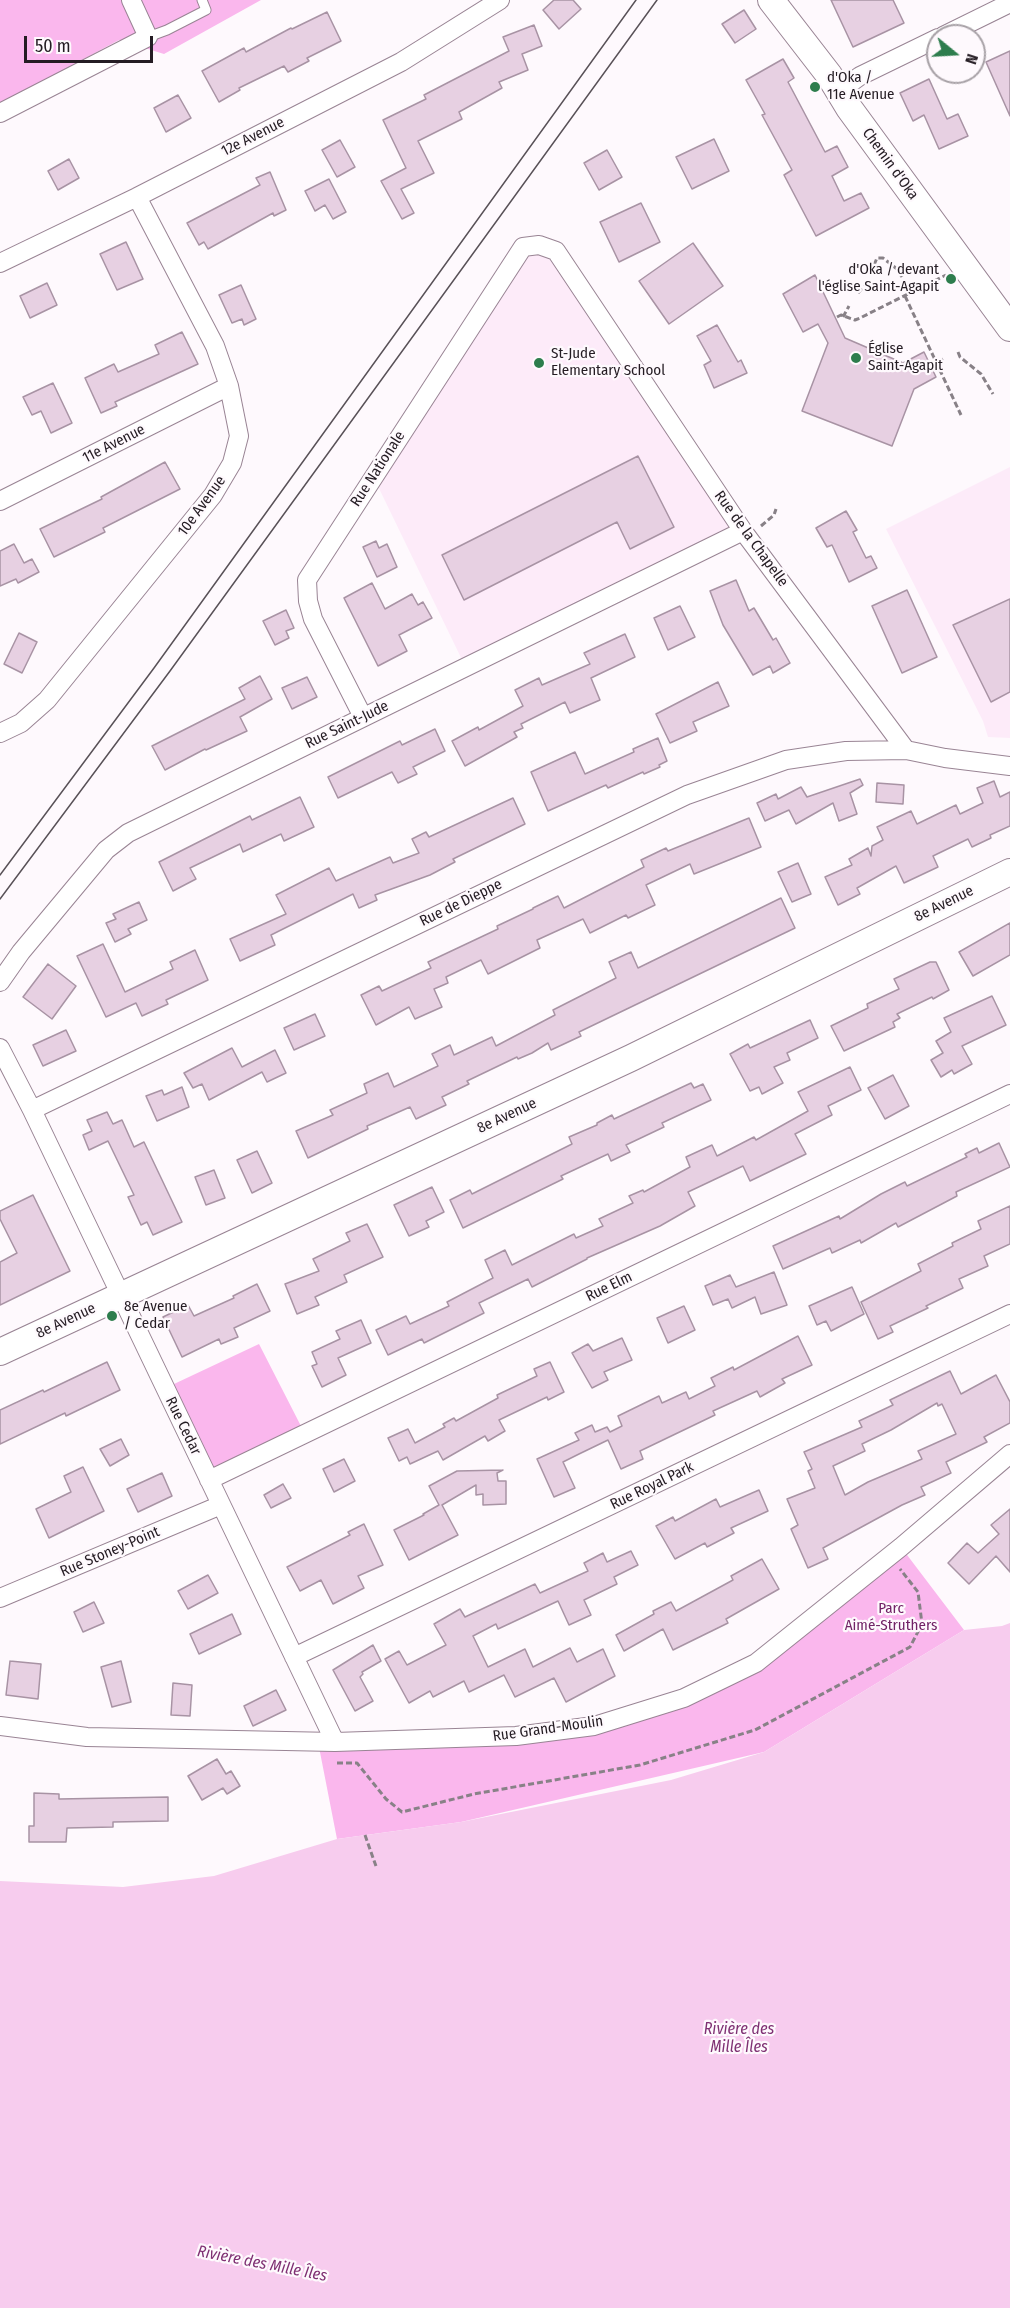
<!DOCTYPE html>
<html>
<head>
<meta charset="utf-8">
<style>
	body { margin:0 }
	#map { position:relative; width:1010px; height:2308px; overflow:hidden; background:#fef9fd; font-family:"Fira Sans Condensed",sans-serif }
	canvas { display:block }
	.north { position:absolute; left:926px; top:24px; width:60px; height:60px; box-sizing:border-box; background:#fef9fd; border:2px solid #a7a1a6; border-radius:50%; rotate:108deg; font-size:16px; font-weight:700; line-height:24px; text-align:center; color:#241c23 }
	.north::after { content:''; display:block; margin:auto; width:21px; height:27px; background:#2d7d4d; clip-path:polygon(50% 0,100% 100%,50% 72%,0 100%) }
	.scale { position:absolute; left:24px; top:36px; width:129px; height:27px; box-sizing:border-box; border:3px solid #241c23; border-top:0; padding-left:8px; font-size:18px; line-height:21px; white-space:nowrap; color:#241c23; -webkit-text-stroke:4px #fef9fd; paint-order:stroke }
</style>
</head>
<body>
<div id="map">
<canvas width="1010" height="2308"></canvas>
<div class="north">N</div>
<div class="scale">50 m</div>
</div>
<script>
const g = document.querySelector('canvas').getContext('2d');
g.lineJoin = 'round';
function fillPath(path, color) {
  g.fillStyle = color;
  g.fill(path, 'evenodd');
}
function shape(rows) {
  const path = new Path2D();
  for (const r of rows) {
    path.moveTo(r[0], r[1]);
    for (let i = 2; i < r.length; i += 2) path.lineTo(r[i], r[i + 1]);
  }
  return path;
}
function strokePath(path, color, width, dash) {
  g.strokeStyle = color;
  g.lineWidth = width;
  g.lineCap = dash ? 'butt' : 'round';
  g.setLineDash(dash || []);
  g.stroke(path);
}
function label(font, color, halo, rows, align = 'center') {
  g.font = font + ' "Fira Sans Condensed",sans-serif';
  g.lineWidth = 4.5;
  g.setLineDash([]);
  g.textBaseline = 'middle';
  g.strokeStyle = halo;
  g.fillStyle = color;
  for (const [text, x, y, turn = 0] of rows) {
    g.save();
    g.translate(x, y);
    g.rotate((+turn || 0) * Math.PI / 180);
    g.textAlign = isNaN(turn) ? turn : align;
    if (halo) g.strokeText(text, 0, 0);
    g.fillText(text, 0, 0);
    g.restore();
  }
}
fillPath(shape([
	[523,247,556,251,743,531,466,668,373,476],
	[1010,467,1010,738,988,737,983,721,886,529]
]), '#fdebf9');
fillPath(shape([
	[0,0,261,0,164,54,119,40,0,104],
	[259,1344,303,1430,212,1473,174,1384],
	[901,1547,964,1630,764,1752,461,1822,337,1839,318,1742,594,1726,756,1663]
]), '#fab7ed');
fillPath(shape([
	[1010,1623,1010,2308,0,2308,0,1881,123,1887,214,1876,337,1839,461,1822,671,1780,764,1752,964,1630,1002,1626]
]), '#f7ccee');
const building = shape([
	[554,0,573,0,581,9,559,29,543,10,554,0],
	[831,0,893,0,904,23,853,47,831,0],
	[744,10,756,29,735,43,722,24,744,10],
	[327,12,341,41,307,58,309,61,288,72,284,66,239,88,240,90,219,102,202,71,244,48,246,52,291,28,292,29,327,12],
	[534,25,542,46,522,54,528,70,499,82,502,88,459,112,462,119,418,141,434,173,401,189,414,213,402,219,381,181,406,168,383,120,426,99,424,95,509,51,503,37,534,25],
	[1010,51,1010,116,986,62,1010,51],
	[783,59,794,78,788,82,825,152,837,146,848,167,832,176,844,201,861,193,869,208,816,236,784,175,792,170,762,115,765,114,746,80,783,59],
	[929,79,947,119,958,114,968,136,939,149,924,115,913,121,900,93,929,79],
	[178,95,191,118,166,132,154,108,178,95],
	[714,139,729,171,692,189,676,157,714,139],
	[340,140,355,167,337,177,322,150,340,140],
	[607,150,622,177,599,190,584,163,607,150],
	[69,159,79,178,58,190,48,171,69,159],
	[270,172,286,210,274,216,273,213,208,249,204,242,199,245,187,223,260,185,256,178,270,172],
	[329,179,346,212,333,219,325,205,315,211,305,191,329,179],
	[641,203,660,242,619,262,600,222,641,203],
	[126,242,143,279,117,290,100,254,126,242],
	[693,243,723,286,669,324,639,281,693,243],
	[815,275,845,338,903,363,924,352,936,377,914,389,892,446,802,411,828,343,818,324,803,332,783,294,815,275],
	[47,283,57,305,30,318,20,296,47,283],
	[241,285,256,319,244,325,242,319,232,323,219,295,241,285],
	[717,325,738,362,741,360,747,373,714,388,704,365,711,361,697,336,717,325],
	[182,332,198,364,115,402,117,406,101,413,85,378,114,364,118,372,159,354,155,345,182,332],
	[53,383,72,423,51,433,41,411,32,415,23,397,53,383],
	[638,456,674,527,630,549,617,522,464,600,442,555,638,456],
	[165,462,180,489,103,528,105,532,54,557,40,529,102,499,101,497,165,462],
	[846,511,857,530,853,532,866,558,871,556,877,568,849,582,832,545,827,547,816,528,846,511],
	[376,541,379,548,387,544,397,567,377,577,363,547,376,541],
	[14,544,24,563,32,559,39,572,18,583,16,579,0,586,0,551,14,544],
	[736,580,749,611,754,608,773,640,776,638,790,663,773,673,770,666,753,675,723,625,710,591,736,580],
	[372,583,385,609,412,594,418,605,423,602,432,618,399,635,407,651,378,666,344,598,372,583],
	[907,590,937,657,902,673,872,606,907,590],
	[1010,599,1010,692,991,702,953,625,1010,599],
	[680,606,695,637,668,650,654,618,680,606],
	[286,610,294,628,286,631,289,638,275,645,263,621,286,610],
	[19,633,37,642,22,673,4,664,19,633],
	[625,634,635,657,591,678,600,700,570,713,565,702,521,724,523,728,514,732,517,737,465,766,452,741,478,727,479,730,523,706,515,690,539,678,542,685,590,664,584,653,625,634],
	[260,676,272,699,240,717,247,731,206,750,205,749,165,770,152,746,245,699,239,688,260,676],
	[307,677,317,697,292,709,282,688,307,677],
	[718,682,729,706,693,722,697,731,670,743,656,714,718,682],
	[435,729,445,751,413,767,417,774,398,783,392,772,338,798,328,777,400,741,402,745,435,729],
	[658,738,667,761,659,765,660,767,644,774,643,772,608,788,606,785,548,811,531,772,575,752,585,774,634,752,633,749,658,738],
	[860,779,863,785,850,793,857,814,839,821,833,803,796,824,789,810,765,821,757,803,776,794,778,799,801,787,807,797,860,779],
	[994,781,1000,797,1010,792,1010,826,990,835,991,838,972,847,968,839,933,856,938,867,904,883,896,866,857,888,860,894,838,905,825,877,852,865,849,859,868,848,871,856,872,846,883,840,877,827,911,811,917,824,956,805,960,814,983,803,977,788,994,781],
	[877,783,904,785,903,804,876,802,877,783],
	[300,797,314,827,284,841,281,834,243,852,240,844,190,868,196,879,173,891,159,862,250,816,252,820,300,797],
	[513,798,525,824,453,859,455,862,430,875,375,895,377,900,359,908,353,894,271,935,275,945,240,961,230,939,286,914,276,895,329,868,336,881,390,857,393,863,419,853,412,839,426,832,429,837,513,798],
	[749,818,761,847,694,874,690,864,646,885,655,905,628,918,626,915,590,933,583,919,537,940,540,948,488,974,481,960,446,977,448,983,434,989,442,1007,415,1019,409,1007,376,1025,361,995,379,986,382,991,431,968,428,962,498,929,497,926,533,909,533,908,558,896,564,908,644,867,641,860,666,848,668,851,749,818],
	[798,863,811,894,792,902,778,872,798,863],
	[781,898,795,928,579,1032,581,1036,551,1050,548,1043,532,1053,518,1059,517,1057,467,1081,469,1084,442,1097,446,1105,416,1119,410,1107,367,1126,368,1129,308,1158,296,1131,333,1115,330,1110,367,1093,364,1084,388,1073,394,1087,438,1066,432,1054,450,1045,454,1055,492,1037,496,1046,555,1015,553,1010,616,978,609,962,631,952,638,968,781,898],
	[139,902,147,920,128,929,131,934,115,942,106,923,116,919,113,914,139,902],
	[1010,923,1010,955,973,976,959,952,1010,923],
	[103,944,125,992,173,969,170,962,195,950,208,980,166,1000,168,1004,142,1016,136,1003,106,1017,77,956,103,944],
	[930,962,936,962,949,990,933,999,932,997,897,1014,900,1018,893,1022,895,1027,844,1051,831,1026,868,1008,867,1004,899,989,894,979,930,962],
	[48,964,76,986,52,1019,23,997,48,964],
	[992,996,1006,1025,962,1046,972,1064,954,1074,952,1070,941,1077,931,1060,943,1053,936,1041,951,1032,944,1018,992,996],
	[315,1014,325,1036,294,1050,284,1028,315,1014],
	[810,1020,818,1038,787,1053,790,1060,774,1067,783,1083,762,1094,759,1087,750,1091,730,1054,748,1044,750,1048,810,1020],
	[66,1030,76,1051,43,1066,33,1045,66,1030],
	[232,1048,242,1067,275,1050,286,1073,267,1082,262,1072,209,1100,202,1084,193,1088,184,1073,232,1048],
	[850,1067,861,1090,828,1106,832,1115,795,1134,806,1154,750,1181,743,1166,688,1192,695,1206,660,1226,587,1258,587,1259,532,1287,528,1279,479,1303,484,1313,424,1343,422,1339,388,1355,376,1330,406,1316,410,1324,449,1306,447,1302,493,1278,485,1260,505,1250,512,1265,574,1234,576,1238,603,1226,599,1219,633,1203,629,1196,643,1190,644,1192,690,1167,686,1157,712,1145,717,1156,754,1137,756,1140,808,1111,798,1092,850,1067],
	[893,1075,909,1106,885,1119,868,1088,893,1075],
	[691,1083,694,1088,703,1084,711,1100,662,1123,664,1127,626,1145,630,1152,611,1161,608,1154,561,1176,563,1179,463,1228,450,1200,470,1190,472,1194,572,1144,569,1137,597,1125,597,1123,612,1115,614,1119,691,1083],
	[182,1087,189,1107,157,1121,146,1096,162,1090,164,1095,182,1087],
	[107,1112,113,1124,122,1120,134,1147,144,1142,182,1222,153,1235,147,1222,141,1225,128,1197,134,1195,108,1141,89,1150,83,1135,92,1131,87,1120,107,1112],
	[999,1143,1010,1167,956,1192,957,1196,898,1227,896,1223,861,1243,860,1240,832,1253,830,1248,783,1269,773,1246,839,1216,840,1219,881,1194,905,1182,907,1186,967,1157,965,1154,977,1148,979,1153,999,1143],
	[257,1151,272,1183,252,1193,237,1160,257,1151],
	[214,1170,225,1198,206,1205,195,1177,214,1170],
	[432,1187,444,1212,426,1221,429,1227,409,1236,394,1205,432,1187],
	[33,1195,70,1271,0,1305,0,1262,17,1253,0,1219,0,1211,33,1195],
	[1010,1206,1010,1244,984,1256,988,1266,959,1279,963,1288,926,1306,928,1308,890,1326,893,1332,878,1339,861,1302,921,1271,918,1264,953,1246,952,1243,981,1229,978,1221,1010,1206],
	[367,1224,383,1257,344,1275,347,1282,315,1297,319,1305,297,1314,285,1284,319,1271,313,1259,350,1241,346,1233,367,1224],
	[774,1272,787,1305,761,1314,755,1297,732,1308,728,1299,713,1305,705,1286,730,1275,736,1287,774,1272],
	[257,1284,270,1311,234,1328,238,1337,221,1344,219,1339,182,1357,163,1317,188,1305,194,1316,234,1298,233,1296,257,1284],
	[852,1287,864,1314,831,1331,826,1321,817,1325,809,1306,852,1287],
	[684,1306,695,1330,668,1343,657,1318,684,1306],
	[361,1320,371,1343,338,1358,346,1375,322,1387,312,1366,317,1364,312,1352,340,1339,336,1331,361,1320],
	[798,1336,812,1365,782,1379,785,1383,760,1397,757,1391,713,1411,715,1415,640,1451,643,1459,621,1469,608,1440,579,1454,563,1462,575,1488,554,1497,537,1459,579,1440,575,1433,592,1425,595,1432,607,1427,610,1432,622,1426,618,1416,659,1396,662,1403,686,1392,689,1399,715,1386,711,1378,733,1367,734,1370,798,1336],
	[622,1338,632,1360,604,1372,608,1380,592,1388,572,1353,588,1344,593,1351,622,1338],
	[107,1362,120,1390,66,1416,65,1413,0,1444,0,1410,43,1390,44,1392,107,1362],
	[550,1362,564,1392,548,1400,547,1397,499,1420,505,1431,488,1441,485,1436,443,1460,438,1451,410,1464,407,1457,399,1461,388,1438,408,1429,415,1443,445,1427,443,1424,454,1418,456,1421,498,1398,497,1395,537,1376,534,1369,550,1362],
	[950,1371,961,1394,996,1375,1010,1402,1010,1423,984,1437,987,1442,946,1462,951,1473,921,1487,925,1495,902,1505,823,1548,828,1559,808,1568,791,1529,798,1525,787,1499,815,1488,808,1471,812,1469,804,1452,862,1427,859,1421,893,1405,890,1400,950,1371],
	[937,1403,938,1406,942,1404,956,1434,918,1451,922,1459,868,1482,845,1495,833,1466,865,1451,862,1444,891,1430,937,1403],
	[121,1439,129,1455,110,1466,100,1449,121,1439],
	[344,1459,355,1481,334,1492,323,1469,344,1459],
	[83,1467,104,1511,49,1538,36,1509,71,1492,64,1476,83,1467],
	[503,1470,497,1473,498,1481,506,1481,506,1504,483,1505,483,1494,476,1495,476,1485,442,1505,458,1535,409,1560,394,1530,424,1515,423,1514,439,1505,429,1486,457,1471,503,1470],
	[162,1473,172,1496,138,1512,127,1489,162,1473],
	[283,1484,291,1498,271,1508,264,1495,283,1484],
	[759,1490,768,1511,731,1528,734,1533,707,1547,705,1543,675,1559,656,1526,673,1517,675,1521,716,1499,720,1507,759,1490],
	[1010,1509,1010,1572,996,1556,969,1584,948,1563,967,1543,978,1553,999,1534,991,1525,1010,1509],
	[364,1524,383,1565,358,1576,364,1588,333,1604,321,1580,300,1591,287,1567,350,1535,348,1532,364,1524],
	[631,1551,638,1565,614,1577,617,1584,584,1600,591,1615,569,1625,558,1601,498,1629,496,1624,473,1636,488,1667,525,1649,533,1667,570,1648,577,1662,603,1649,615,1676,566,1702,554,1678,515,1697,504,1675,469,1692,464,1681,433,1697,430,1691,409,1703,385,1659,399,1651,407,1665,446,1645,434,1624,460,1609,465,1617,535,1584,540,1593,588,1571,584,1563,603,1553,607,1562,631,1551],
	[762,1559,779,1589,726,1619,728,1623,673,1650,663,1629,624,1651,616,1635,654,1614,653,1611,671,1602,676,1611,733,1580,731,1576,762,1559],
	[208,1575,218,1593,188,1609,178,1591,208,1575],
	[94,1602,104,1623,83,1632,74,1612,94,1602],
	[232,1614,241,1634,199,1654,190,1634,232,1614],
	[373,1645,381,1661,362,1672,363,1674,360,1677,373,1701,355,1711,333,1670,373,1645],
	[10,1661,41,1664,38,1699,6,1695,10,1661],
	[121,1661,131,1702,112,1707,101,1667,121,1661],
	[173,1683,192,1685,190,1716,171,1715,173,1683],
	[276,1690,286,1710,253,1726,244,1706,276,1690],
	[217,1759,226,1774,231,1771,240,1786,227,1794,223,1788,202,1800,188,1776,217,1759],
	[34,1793,59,1794,59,1799,168,1797,168,1821,113,1822,113,1827,67,1828,66,1842,29,1842,29,1826,34,1826,34,1793]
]);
fillPath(building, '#e7d0e2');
strokePath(building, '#a893a4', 1.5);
const lane = shape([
	[148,37,167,30,206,10,202,0]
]);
const street = shape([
	[943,36,1010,3],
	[838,92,860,76,938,38],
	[0,113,148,37,131,0],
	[0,263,137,197,401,62,500,0],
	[0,501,229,386],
	[363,717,313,619,308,601,307,580,523,247,539,245,556,251,743,531,906,750],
	[0,733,21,723,47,700,213,495,232,463,239,436,229,386,215,346,137,197],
	[0,982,21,952,106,850,128,833,743,531],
	[0,1048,32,1110,335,1742],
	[32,1110,687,795,786,760,846,751,906,750,945,758,1010,766],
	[209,1480,1010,1094],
	[0,1598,221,1505],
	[294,1657,1010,1314],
	[0,1726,87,1737,335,1742,516,1736,594,1726,684,1698,756,1663,901,1547,1010,1454]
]);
const secondary = shape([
	[771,0,829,75,849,108,1010,328],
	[0,1352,631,1058,1010,872]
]);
strokePath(lane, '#998494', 11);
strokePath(street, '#998494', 20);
strokePath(secondary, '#998494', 28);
strokePath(shape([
	[874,265,877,258,883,258,897,269,902,277],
	[858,293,868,282],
	[905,296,961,415],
	[837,317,841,315,855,320,860,318,946,275],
	[843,317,849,306],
	[958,352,960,357,981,374,993,394],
	[931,366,943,359],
	[761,526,774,515,776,509],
	[337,1763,357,1763,386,1799,402,1812,474,1794,640,1765,755,1730,910,1647,922,1624,918,1592,900,1569],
	[365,1835,377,1869]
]), '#888187', 3, [6, 3]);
strokePath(lane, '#fff', 9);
strokePath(street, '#fff', 18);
strokePath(secondary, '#fff', 26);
strokePath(shape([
	[0,875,154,668,636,0],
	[0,899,170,671,657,0]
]), '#585157', 1.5);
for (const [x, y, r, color] of [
	[815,87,6,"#2d7d4d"],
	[951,279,6,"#2d7d4d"],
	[856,358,6,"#2d7d4d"],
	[539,363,6,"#2d7d4d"],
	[112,1316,6,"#2d7d4d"]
]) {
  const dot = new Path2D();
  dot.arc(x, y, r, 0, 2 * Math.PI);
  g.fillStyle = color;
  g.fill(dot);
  strokePath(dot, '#fef9fd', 2);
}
label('15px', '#241c23', '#fef9fd', [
	["d'Oka /",827,78],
	["11e Avenue",827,95],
	["d'Oka / devant",939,270,"right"],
	["l'église Saint-Agapit",939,287,"right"],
	["Église",868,349],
	["Saint-Agapit",868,366],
	["St-Jude",551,354],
	["Elementary School",551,371],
	["8e Avenue",124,1307],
	["/ Cedar",124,1324]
], 'left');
label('15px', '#241c23', '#fef9fd', [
	["12e Avenue",253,137,-27],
	["Chemin d'Oka",890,164,54],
	["11e Avenue",114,444,-27],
	["Rue Nationale",378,469,-57],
	["10e Avenue",202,506,-54],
	["Rue de la Chapelle",751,539,54],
	["Rue Saint-Jude",347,725,-26],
	["Rue de Dieppe",461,903,-26],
	["8e Avenue",944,904,-26],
	["8e Avenue",507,1116,-25],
	["Rue Elm",609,1287,-26],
	["8e Avenue",66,1321,-25],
	["Rue Cedar",183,1426,64],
	["Rue Royal Park",652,1486,-26],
	["Rue Stoney-Point",110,1552,-23],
	["Rue Grand-Moulin",548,1729,-8]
]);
label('15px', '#712266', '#fef9fd', [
	["Parc",891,1609],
	["Aimé-Struthers",891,1626]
]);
label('italic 16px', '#7f3073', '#fef9fd', [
	["Rivière des",739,2030],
	["Mille Îles",739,2048],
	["Rivière des Mille Îles",262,2264,11]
]);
</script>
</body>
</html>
